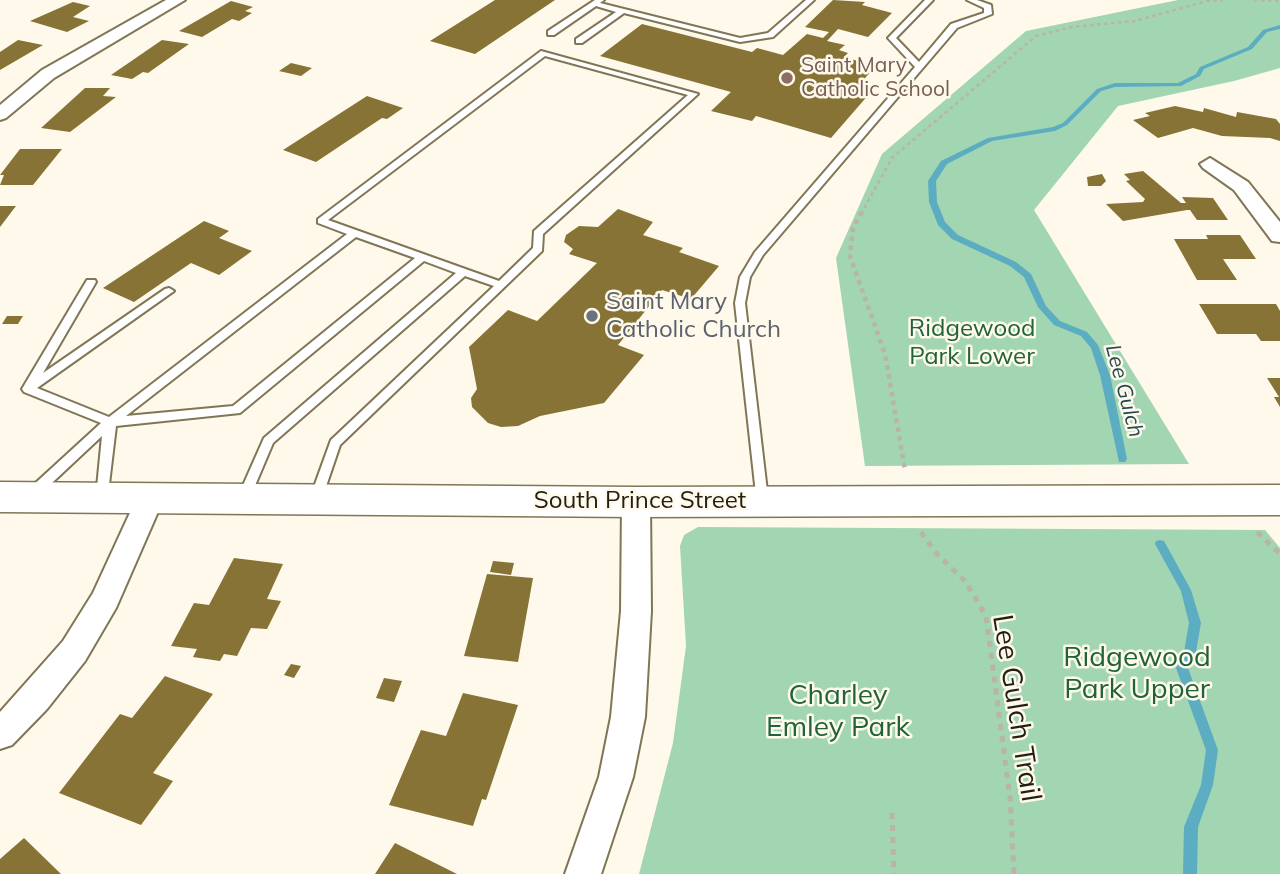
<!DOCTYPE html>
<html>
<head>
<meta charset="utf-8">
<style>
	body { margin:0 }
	canvas { display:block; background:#fef9eb }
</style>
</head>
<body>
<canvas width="1280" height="874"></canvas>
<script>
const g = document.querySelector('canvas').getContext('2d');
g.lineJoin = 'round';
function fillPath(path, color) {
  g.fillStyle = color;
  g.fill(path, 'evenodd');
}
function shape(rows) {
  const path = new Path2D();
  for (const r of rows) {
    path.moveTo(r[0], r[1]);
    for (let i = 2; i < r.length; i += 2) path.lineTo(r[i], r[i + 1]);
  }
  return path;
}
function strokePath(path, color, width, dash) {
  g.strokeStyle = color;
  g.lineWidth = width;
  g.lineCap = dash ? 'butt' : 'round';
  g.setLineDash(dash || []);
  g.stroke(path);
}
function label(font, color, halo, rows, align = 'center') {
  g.font = font + ' Mulish,sans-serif';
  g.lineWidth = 5;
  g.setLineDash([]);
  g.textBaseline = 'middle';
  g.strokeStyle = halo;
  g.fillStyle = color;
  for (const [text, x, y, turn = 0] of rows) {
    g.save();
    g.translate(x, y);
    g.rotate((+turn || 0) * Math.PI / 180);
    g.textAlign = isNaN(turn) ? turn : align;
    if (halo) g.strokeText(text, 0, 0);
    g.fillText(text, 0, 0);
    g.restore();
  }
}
fillPath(shape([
	[1178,0,1280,0,1280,68,1234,81,1118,106,1034,210,1189,464,865,466,836,258,882,154,1026,31],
	[698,527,1265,530,1280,548,1280,874,639,874,673,743,686,646,680,546,684,535]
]), '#a2d5b1');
fillPath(shape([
	[1280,25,1280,29,1267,32,1252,49,1204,69,1200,76,1181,86,1115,87,1101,91,1067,125,1055,131,992,141,947,164,936,181,937,202,945,222,958,235,1016,262,1031,274,1046,306,1060,321,1087,332,1098,345,1110,375,1127,459,1125,462,1119,462,1100,375,1091,348,1081,336,1054,325,1038,307,1024,277,1010,266,952,239,938,225,929,202,928,181,941,161,988,138,1053,127,1063,123,1097,89,1115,83,1178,83,1196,74,1200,67,1248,47,1263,30,1280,25],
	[1160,540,1164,541,1191,590,1201,623,1196,652,1188,668,1218,750,1213,785,1198,827,1197,874,1183,874,1184,827,1201,785,1206,750,1176,668,1184,652,1189,623,1181,591,1155,544,1156,541,1160,540]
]), '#5cadc1');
fillPath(shape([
	[495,0,555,0,475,54,430,41],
	[833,0,865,2,862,5,892,13,868,37,838,29,827,41,845,45,839,50,848,53,844,57,876,66,855,89,870,93,831,138,756,116,752,121,711,111,731,92,600,56,642,24,752,52,757,48,783,55,807,34,823,38,829,32,805,27],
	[231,1,253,7,245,11,252,13,239,21,232,19,202,37,179,31],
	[73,2,90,6,73,17,89,21,67,32,30,21],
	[18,40,43,45,0,70,0,52],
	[162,40,189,44,148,73,143,72,132,79,111,75],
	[291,63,312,68,301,76,279,71],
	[85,88,110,88,103,96,116,97,70,132,41,128],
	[367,96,403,108,387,119,382,118,316,162,283,150],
	[1175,106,1203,112,1204,108,1236,117,1237,112,1276,119,1280,124,1280,141,1270,138,1222,136,1193,128,1158,138,1133,120,1150,116,1145,113],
	[20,149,62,149,33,185,0,185,4,175,0,175],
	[1143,171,1181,203,1186,203,1182,197,1213,198,1228,220,1197,220,1190,210,1187,210,1123,221,1106,204,1143,202,1145,199,1126,181,1130,180,1124,174],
	[1102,174,1106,181,1101,186,1088,186,1087,177],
	[0,206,16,206,0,227],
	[618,209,653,222,643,235,683,248,679,252,719,266,691,299,662,290,618,345,644,355,604,403,540,416,518,426,501,427,488,423,472,407,471,398,477,389,469,347,508,310,537,321,597,263,569,254,573,249,564,242,566,235,579,226,598,227],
	[204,221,229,231,219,238,252,251,219,275,191,263,134,302,103,288],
	[1206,235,1240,235,1256,259,1223,259,1237,280,1197,280,1174,239,1208,239],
	[1199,304,1276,304,1280,311,1280,341,1261,341,1256,334,1217,334],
	[7,316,23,316,18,324,2,324],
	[1267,378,1280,378,1280,407,1274,397,1279,397],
	[234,558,283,564,267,599,281,601,267,629,251,628,237,656,224,654,220,661,193,657,197,649,171,646,194,603,209,605],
	[493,561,514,563,511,575,490,572],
	[487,574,533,578,518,662,464,656],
	[291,664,301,666,294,678,284,675],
	[165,676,213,694,153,773,173,781,141,825,59,793,120,714,132,718],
	[384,678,402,681,394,702,376,698],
	[463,693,518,705,486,800,482,799,473,826,389,805,421,730,446,736],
	[24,838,61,874,0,874,0,859],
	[395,843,457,874,375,874]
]), '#867335');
const lane = shape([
	[595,0,604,0,600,3,740,38,768,33,806,0,814,0,773,37,740,42,624,13,582,43,576,43,576,39,616,12,596,6,554,35,548,35,548,31,595,0],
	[925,0,933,0,896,38,919,62,951,24,984,13,984,8,967,0,977,0,991,5,992,14,957,28,763,255,750,277,745,303,768,500,767,503,762,505,757,503,735,303,740,277,755,252,915,67,888,38,925,0],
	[541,51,698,94,543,234,542,251,340,445,321,501,316,503,311,501,310,498,331,440,494,286,465,276,273,443,248,502,238,502,237,499,264,438,456,273,424,261,240,413,116,426,107,501,102,503,97,501,96,498,102,436,39,495,29,495,28,492,29,489,101,423,24,392,22,389,87,280,95,280,96,282,43,373,165,289,169,288,174,291,37,388,109,417,347,234,318,223,318,219,541,51],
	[545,56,688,95,534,231,533,248,499,281,328,220,545,56],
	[356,237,415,258,233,406,126,416,356,237]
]);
const street = shape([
	[166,0,185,0,54,78,6,118,0,120,0,105,42,70,166,0],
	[1210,158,1248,182,1280,222,1280,242,1272,241,1234,190,1203,168,1200,164,1210,158],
	[150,487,160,491,164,498,116,608,85,661,47,709,12,745,0,749,0,712,63,641,93,593,140,491,150,487],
	[636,491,646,494,650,502,651,611,645,717,633,777,601,874,565,874,599,777,611,717,621,611,622,502,626,494,636,491]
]);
const secondary = shape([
	[0,482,636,487,1280,485,1280,515,636,517,0,512,0,482]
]);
strokePath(lane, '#807655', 4);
strokePath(street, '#807655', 4);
strokePath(secondary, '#807655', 3);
strokePath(shape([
	[1254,0,1280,1],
	[861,214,892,158,1036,36,1072,27,1135,21,1207,1,1223,0]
]), '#b9b4a6', 2.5, [3.5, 3.5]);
strokePath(shape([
	[862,212,853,228,850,256,885,354,905,470]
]), '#b9b4a6', 4.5, [4.5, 4.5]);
strokePath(shape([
	[921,532,937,554,965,581,986,616,1010,797,1014,874],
	[1257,532,1280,554],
	[892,813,894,874]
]), '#b9b4a6', 5, [6, 6]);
fillPath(lane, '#fff');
fillPath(street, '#fff');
fillPath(secondary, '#fff');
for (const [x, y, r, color] of [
	[787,78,7,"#8d6e63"],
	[592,316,7,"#6b7280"]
]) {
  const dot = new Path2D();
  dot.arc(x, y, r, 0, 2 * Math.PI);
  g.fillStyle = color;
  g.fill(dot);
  strokePath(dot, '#fef9eb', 2.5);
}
label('21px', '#785e54', '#fef9eb', [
	["Saint Mary",801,66],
	["Catholic School",801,90]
], 'left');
label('italic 21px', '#20464f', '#fef9eb', [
	["Lee Gulch",1124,391,75]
]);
label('24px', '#5b616d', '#fef9eb', [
	["Saint Mary",606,302],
	["Catholic Church",606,330]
], 'left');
label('24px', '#20623b', '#fef9eb', [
	["Ridgewood",972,329],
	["Park Lower",972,357]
]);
label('24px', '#221e11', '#fef9eb', [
	["South Prince Street",640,501]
]);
label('28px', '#20623b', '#fef9eb', [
	["Ridgewood",1137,658],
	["Park Upper",1137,690],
	["Charley",838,696],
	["Emley Park",838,728]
]);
label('28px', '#221e11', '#fef9eb', [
	["Lee Gulch Trail",1016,708,81]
]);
</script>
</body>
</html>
